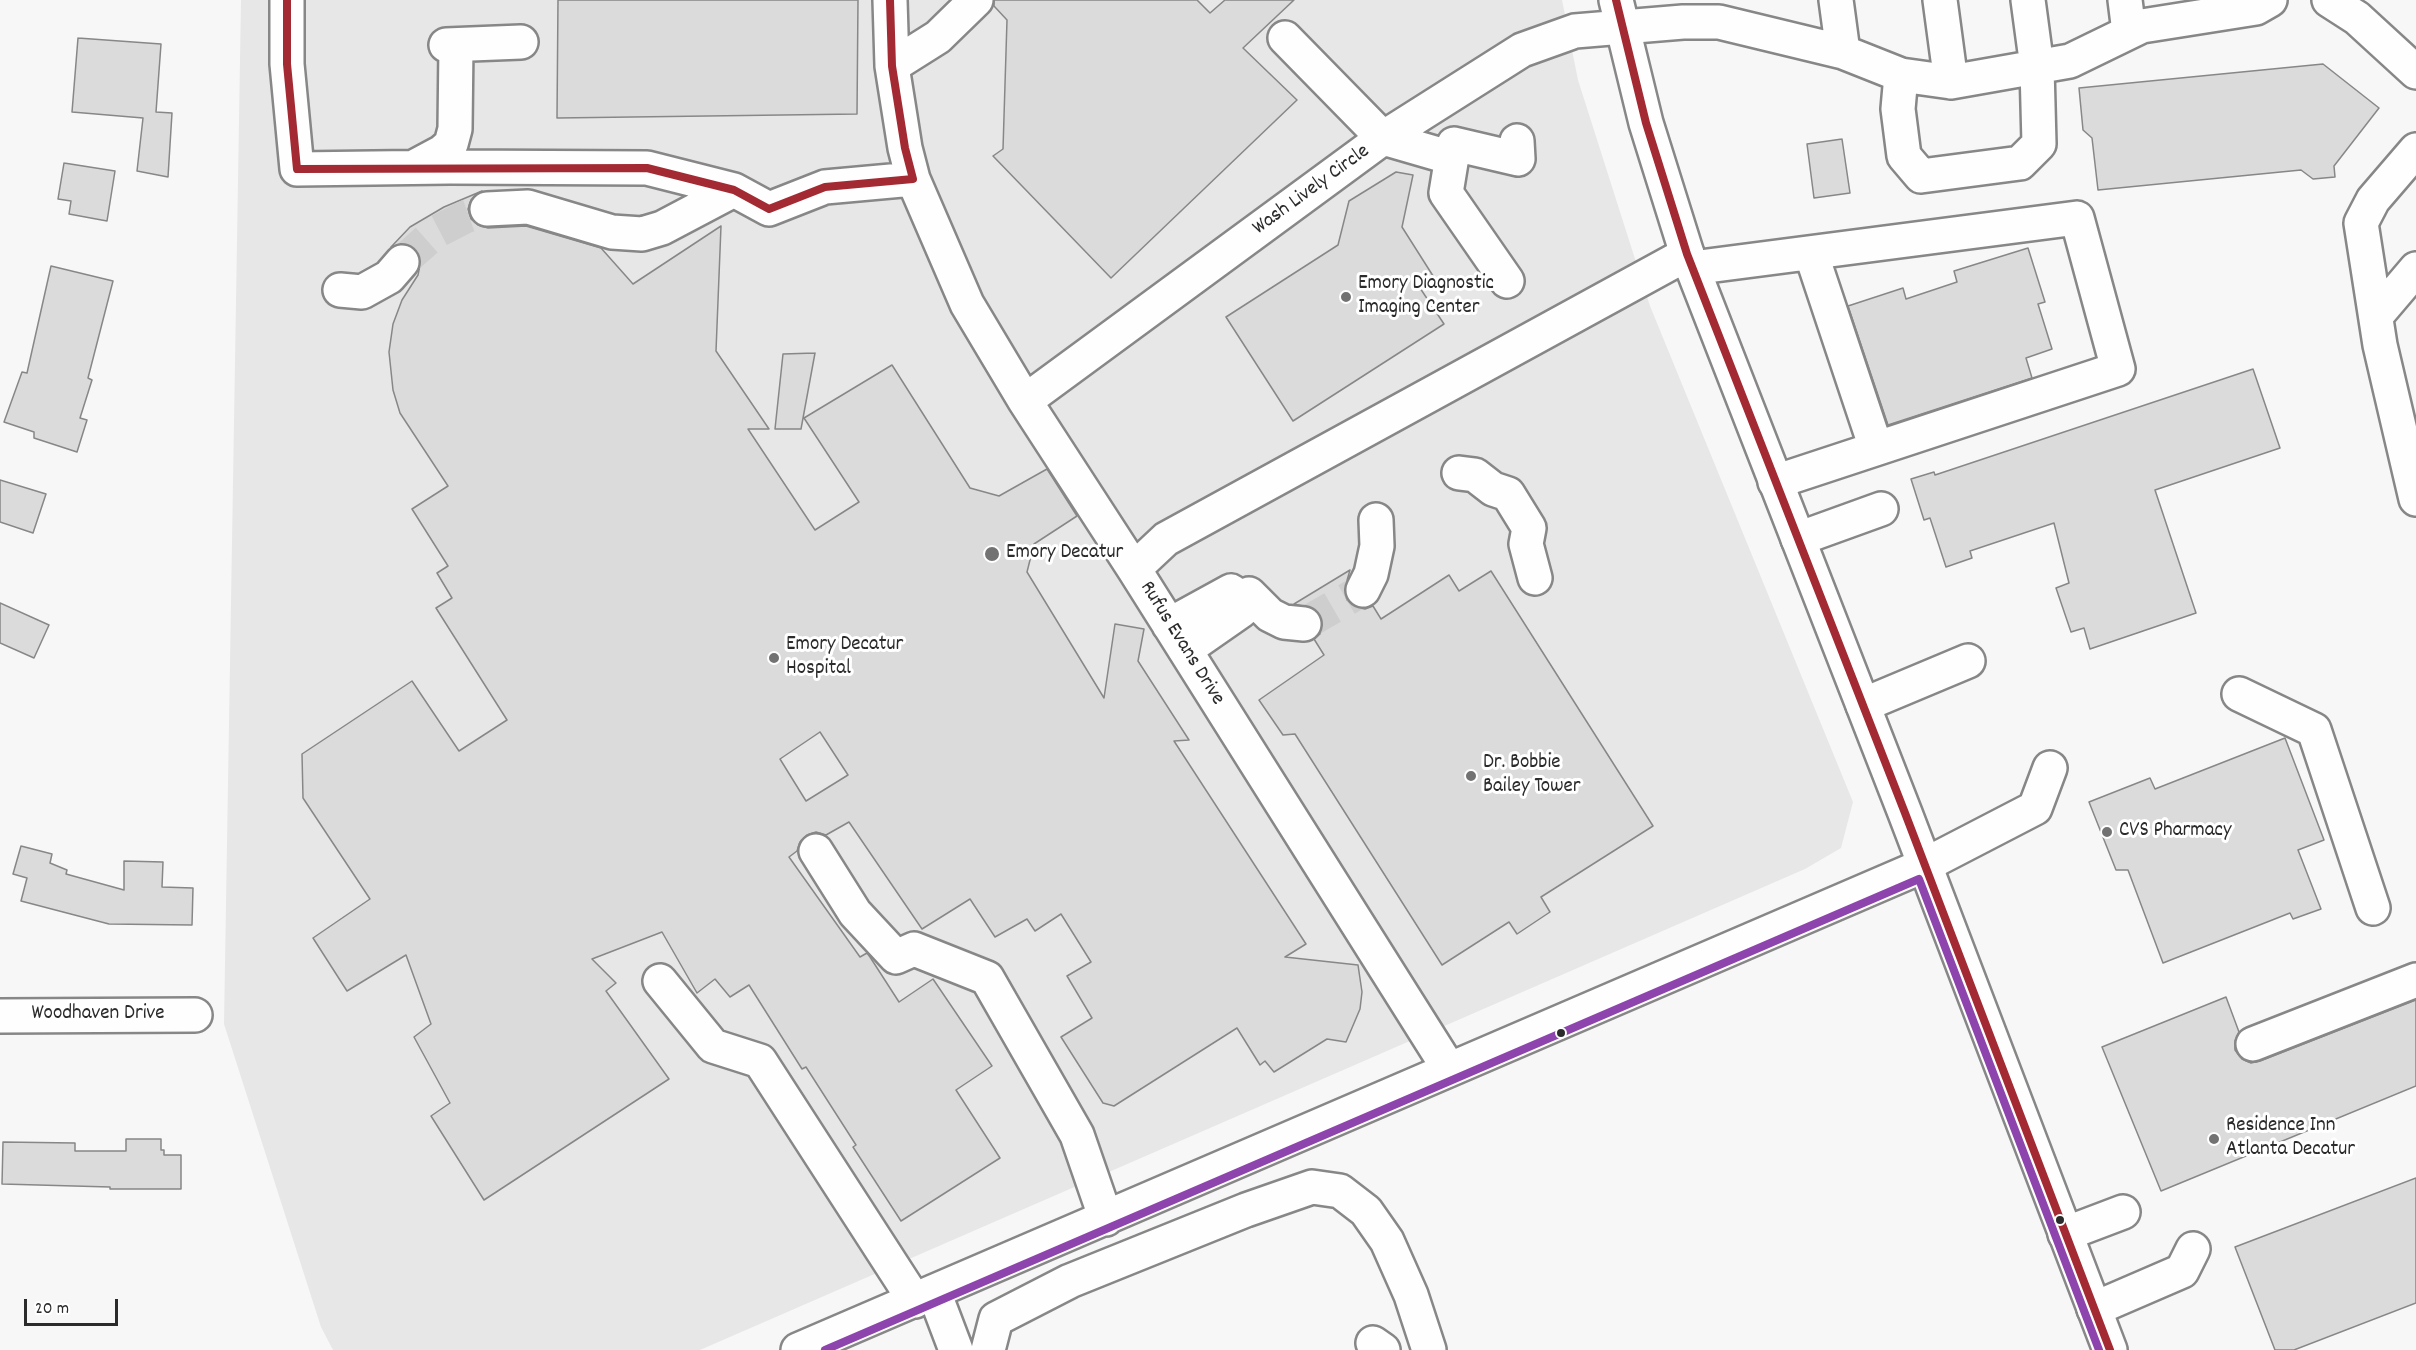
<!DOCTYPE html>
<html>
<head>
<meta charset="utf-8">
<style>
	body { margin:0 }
	#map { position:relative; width:2416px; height:1350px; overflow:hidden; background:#f7f7f7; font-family:Dekko,sans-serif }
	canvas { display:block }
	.scale { position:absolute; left:24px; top:1299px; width:94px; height:27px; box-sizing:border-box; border:3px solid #2b2b2b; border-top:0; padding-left:8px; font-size:18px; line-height:21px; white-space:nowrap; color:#2b2b2b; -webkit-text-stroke:4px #fff; paint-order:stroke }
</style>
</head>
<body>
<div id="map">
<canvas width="2416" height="1350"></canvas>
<div class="scale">20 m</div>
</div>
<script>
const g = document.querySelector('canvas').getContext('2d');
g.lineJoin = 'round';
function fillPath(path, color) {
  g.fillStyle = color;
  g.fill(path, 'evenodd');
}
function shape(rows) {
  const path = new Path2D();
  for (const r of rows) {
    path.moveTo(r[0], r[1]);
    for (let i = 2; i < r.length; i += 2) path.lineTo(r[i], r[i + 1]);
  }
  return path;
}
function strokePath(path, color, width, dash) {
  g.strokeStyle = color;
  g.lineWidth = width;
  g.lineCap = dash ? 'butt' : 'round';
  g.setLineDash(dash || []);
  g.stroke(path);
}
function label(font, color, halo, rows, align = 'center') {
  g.font = font + ' Dekko,sans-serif';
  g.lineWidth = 6;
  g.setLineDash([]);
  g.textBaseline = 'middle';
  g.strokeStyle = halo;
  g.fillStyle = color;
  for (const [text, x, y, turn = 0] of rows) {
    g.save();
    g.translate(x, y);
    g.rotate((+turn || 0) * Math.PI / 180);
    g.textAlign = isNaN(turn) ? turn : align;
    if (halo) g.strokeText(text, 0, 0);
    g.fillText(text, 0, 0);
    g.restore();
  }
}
fillPath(shape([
	[241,0,1562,0,1578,80,1650,306,1853,802,1841,848,1805,869,700,1350,333,1350,321,1327,224,1024]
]), '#e7e7e7');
const building = shape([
	[558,0,858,0,857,114,557,118,558,0],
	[994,0,1197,0,1210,13,1225,0,1294,0,1243,48,1297,100,1111,278,993,156,1003,149,1007,20,994,6,994,0],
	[78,38,161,44,156,112,172,113,168,177,137,171,143,118,72,112,78,38],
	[2323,64,2379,108,2334,166,2335,177,2313,179,2301,170,2098,190,2092,138,2083,130,2079,88,2323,64],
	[1842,139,1850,193,1814,198,1807,144,1842,139],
	[64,163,115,171,107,221,69,214,71,201,58,199,64,163],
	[1396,172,1413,175,1402,227,1435,279,1420,288,1444,324,1293,421,1226,317,1338,245,1349,201,1396,172],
	[482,191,471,200,468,209,471,219,478,225,488,228,526,226,601,248,633,284,721,226,716,351,769,429,748,429,815,530,859,502,804,418,892,365,970,488,999,496,1047,469,1077,516,1034,544,1027,572,1104,698,1115,624,1144,629,1138,661,1189,740,1174,741,1306,944,1285,957,1358,965,1362,992,1360,1009,1346,1042,1327,1039,1274,1072,1265,1061,1260,1065,1237,1028,1114,1106,1103,1103,1061,1037,1092,1018,1067,976,1091,962,1061,914,1035,931,1027,919,995,937,970,899,922,929,849,822,826,835,816,832,807,835,800,842,797,851,789,857,860,957,867,953,870,957,899,1002,933,979,992,1066,956,1090,1000,1158,901,1221,853,1147,856,1145,806,1067,802,1069,749,985,730,997,715,979,697,993,662,932,592,959,616,983,606,991,669,1079,484,1200,431,1116,450,1103,414,1037,431,1024,406,955,347,991,313,938,370,899,303,798,302,754,412,681,459,751,507,720,436,608,452,598,437,573,448,566,412,509,448,486,400,413,393,390,389,352,393,324,402,300,418,275,420,265,419,255,414,248,405,244,391,247,410,227,444,207,482,191],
	[820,732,848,775,806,801,780,759,820,732],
	[2028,248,2045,302,2038,304,2052,349,2026,358,2032,378,1888,425,1848,306,1903,288,1906,299,1957,282,1954,271,2028,248],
	[51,266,113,281,88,378,92,380,80,418,87,420,77,452,34,438,34,432,4,422,22,372,27,373,51,266],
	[815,353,801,429,775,429,783,354,815,353],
	[2253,369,2280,448,2155,490,2196,613,2090,649,2084,628,2071,632,2056,588,2069,583,2054,523,1970,551,1972,558,1946,567,1930,518,1924,520,1911,479,1934,472,1935,475,2253,369],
	[0,480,46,494,33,533,0,522,0,480],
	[1350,570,1344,591,1347,600,1355,607,1365,609,1373,606,1381,619,1449,575,1459,591,1491,571,1653,826,1541,897,1550,912,1517,934,1509,922,1442,965,1295,734,1283,735,1259,700,1324,655,1314,639,1320,634,1323,626,1321,616,1314,609,1294,604,1350,570],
	[0,603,49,625,34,658,0,643,0,603],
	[2285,738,2324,840,2298,850,2321,909,2293,919,2290,913,2163,963,2128,870,2116,870,2089,802,2150,778,2155,789,2285,738],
	[21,846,52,854,50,863,67,870,66,874,124,890,124,861,163,862,162,887,193,888,192,925,109,924,21,901,27,878,13,874,21,846],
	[2226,997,2239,1032,2235,1041,2235,1050,2242,1059,2251,1063,2260,1061,2416,1000,2416,1086,2161,1191,2102,1047,2226,997],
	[126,1139,161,1139,161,1150,164,1150,164,1155,181,1155,181,1189,110,1189,110,1187,2,1184,3,1142,75,1143,75,1151,126,1151,126,1139],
	[2416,1178,2416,1303,2294,1350,2275,1350,2235,1247,2416,1178]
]);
fillPath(building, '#dbdbdb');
strokePath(building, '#878787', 1.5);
strokePath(shape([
	[402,262,436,232,465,217,487,209],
	[1304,624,1363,590]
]), '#cecece', 33, [33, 16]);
const minor = shape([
	[287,0,287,64,297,169,450,167,647,168,734,190,769,209,825,187,913,179],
	[890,0,892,66,905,148,913,179,967,304,1025,401,1134,569,1449,1069],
	[1836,0,1843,52,1901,75,1951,82,2070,61,2142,26,2256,8,2270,0],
	[1940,0,1951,82],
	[2125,0,2129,32],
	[2329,0,2357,18,2416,72],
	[1285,38,1383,138,1452,158],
	[446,45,521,42],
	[892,66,938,37,976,0],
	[1901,75,1898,109,1904,156,1921,176,2020,163,2039,144,2037,67,2028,0],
	[2416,150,2373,200,2361,223,2380,345,2416,499],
	[414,167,442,152,451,144,455,129,456,45],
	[487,209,528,207,612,232,642,234,662,228,734,190],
	[1811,253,1876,448],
	[1692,268,2077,218,2118,369,1775,482],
	[1507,281,1446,193,1454,144,1518,159,1517,141],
	[340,290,362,292,389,277,402,262],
	[2376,316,2416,269],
	[1025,401,1383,138,1522,50,1575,31,1683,22,1719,22,1843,52],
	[1459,473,1475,475,1493,489,1508,494,1529,528,1526,544,1535,578],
	[1798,539,1881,509],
	[1134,569,1166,539,1687,254],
	[1363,590,1371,574,1377,546,1376,520],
	[1249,594,1270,615,1284,622,1304,624],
	[1169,625,1231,591,1241,598,1241,611,1185,650],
	[2239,694,2314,730,2373,908],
	[1863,705,1968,661],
	[816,851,855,913,896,957,914,949,987,978,1077,1135,1106,1219],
	[660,981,713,1046,760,1061,915,1301],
	[0,1016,195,1015],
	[2253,1044,2416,980],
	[2065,1234,2123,1212],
	[934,1292,956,1350],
	[2094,1309,2182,1271,2193,1249],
	[1373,1343,1383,1350],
	[798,1350,1925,865,2035,808,2050,768],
	[988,1350,996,1319,1070,1281,1246,1210,1312,1187,1340,1191,1366,1211,1387,1241,1411,1295,1429,1350]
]);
const major = shape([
	[1616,0,1646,123,1687,254,1905,813,2110,1350]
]);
strokePath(minor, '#878787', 38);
strokePath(major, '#878787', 38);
strokePath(minor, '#fefefe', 33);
strokePath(major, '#fefefe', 33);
strokePath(shape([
	[287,0,287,64,297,169,647,168,734,190,769,209,825,187,913,179,905,148,892,66,890,0],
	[1616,0,1646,123,1687,254,1905,813,2110,1350]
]), '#a32a32', 8);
strokePath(shape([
	[825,1350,1919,879,2099,1350]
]), '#8e44ad', 8);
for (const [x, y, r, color] of [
	[1346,297,6,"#727272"],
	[992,554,8,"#727272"],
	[774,658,6,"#727272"],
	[1471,776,6,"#727272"],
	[2107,832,6,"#727272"],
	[1561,1033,5,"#2b2b2b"],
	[2214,1139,6,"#727272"],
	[2060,1220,5,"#2b2b2b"]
]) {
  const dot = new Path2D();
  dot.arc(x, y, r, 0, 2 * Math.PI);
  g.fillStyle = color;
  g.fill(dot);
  strokePath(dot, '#fff', 2);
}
label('21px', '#2b2b2b', '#fff', [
	["Wash Lively Circle",1312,191,-36],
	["Rufus Evans Drive",1181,644,58],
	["Woodhaven Drive",98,1015]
]);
label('21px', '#2b2b2b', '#fff', [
	["Emory Diagnostic",1358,285],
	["Imaging Center",1358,309],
	["Emory Decatur",1006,554],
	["Emory Decatur",786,646],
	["Hospital",786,670],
	["Dr. Bobbie",1483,764],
	["Bailey Tower",1483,788],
	["CVS Pharmacy",2119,832],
	["Residence Inn",2226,1127],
	["Atlanta Decatur",2226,1151]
], 'left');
</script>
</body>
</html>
